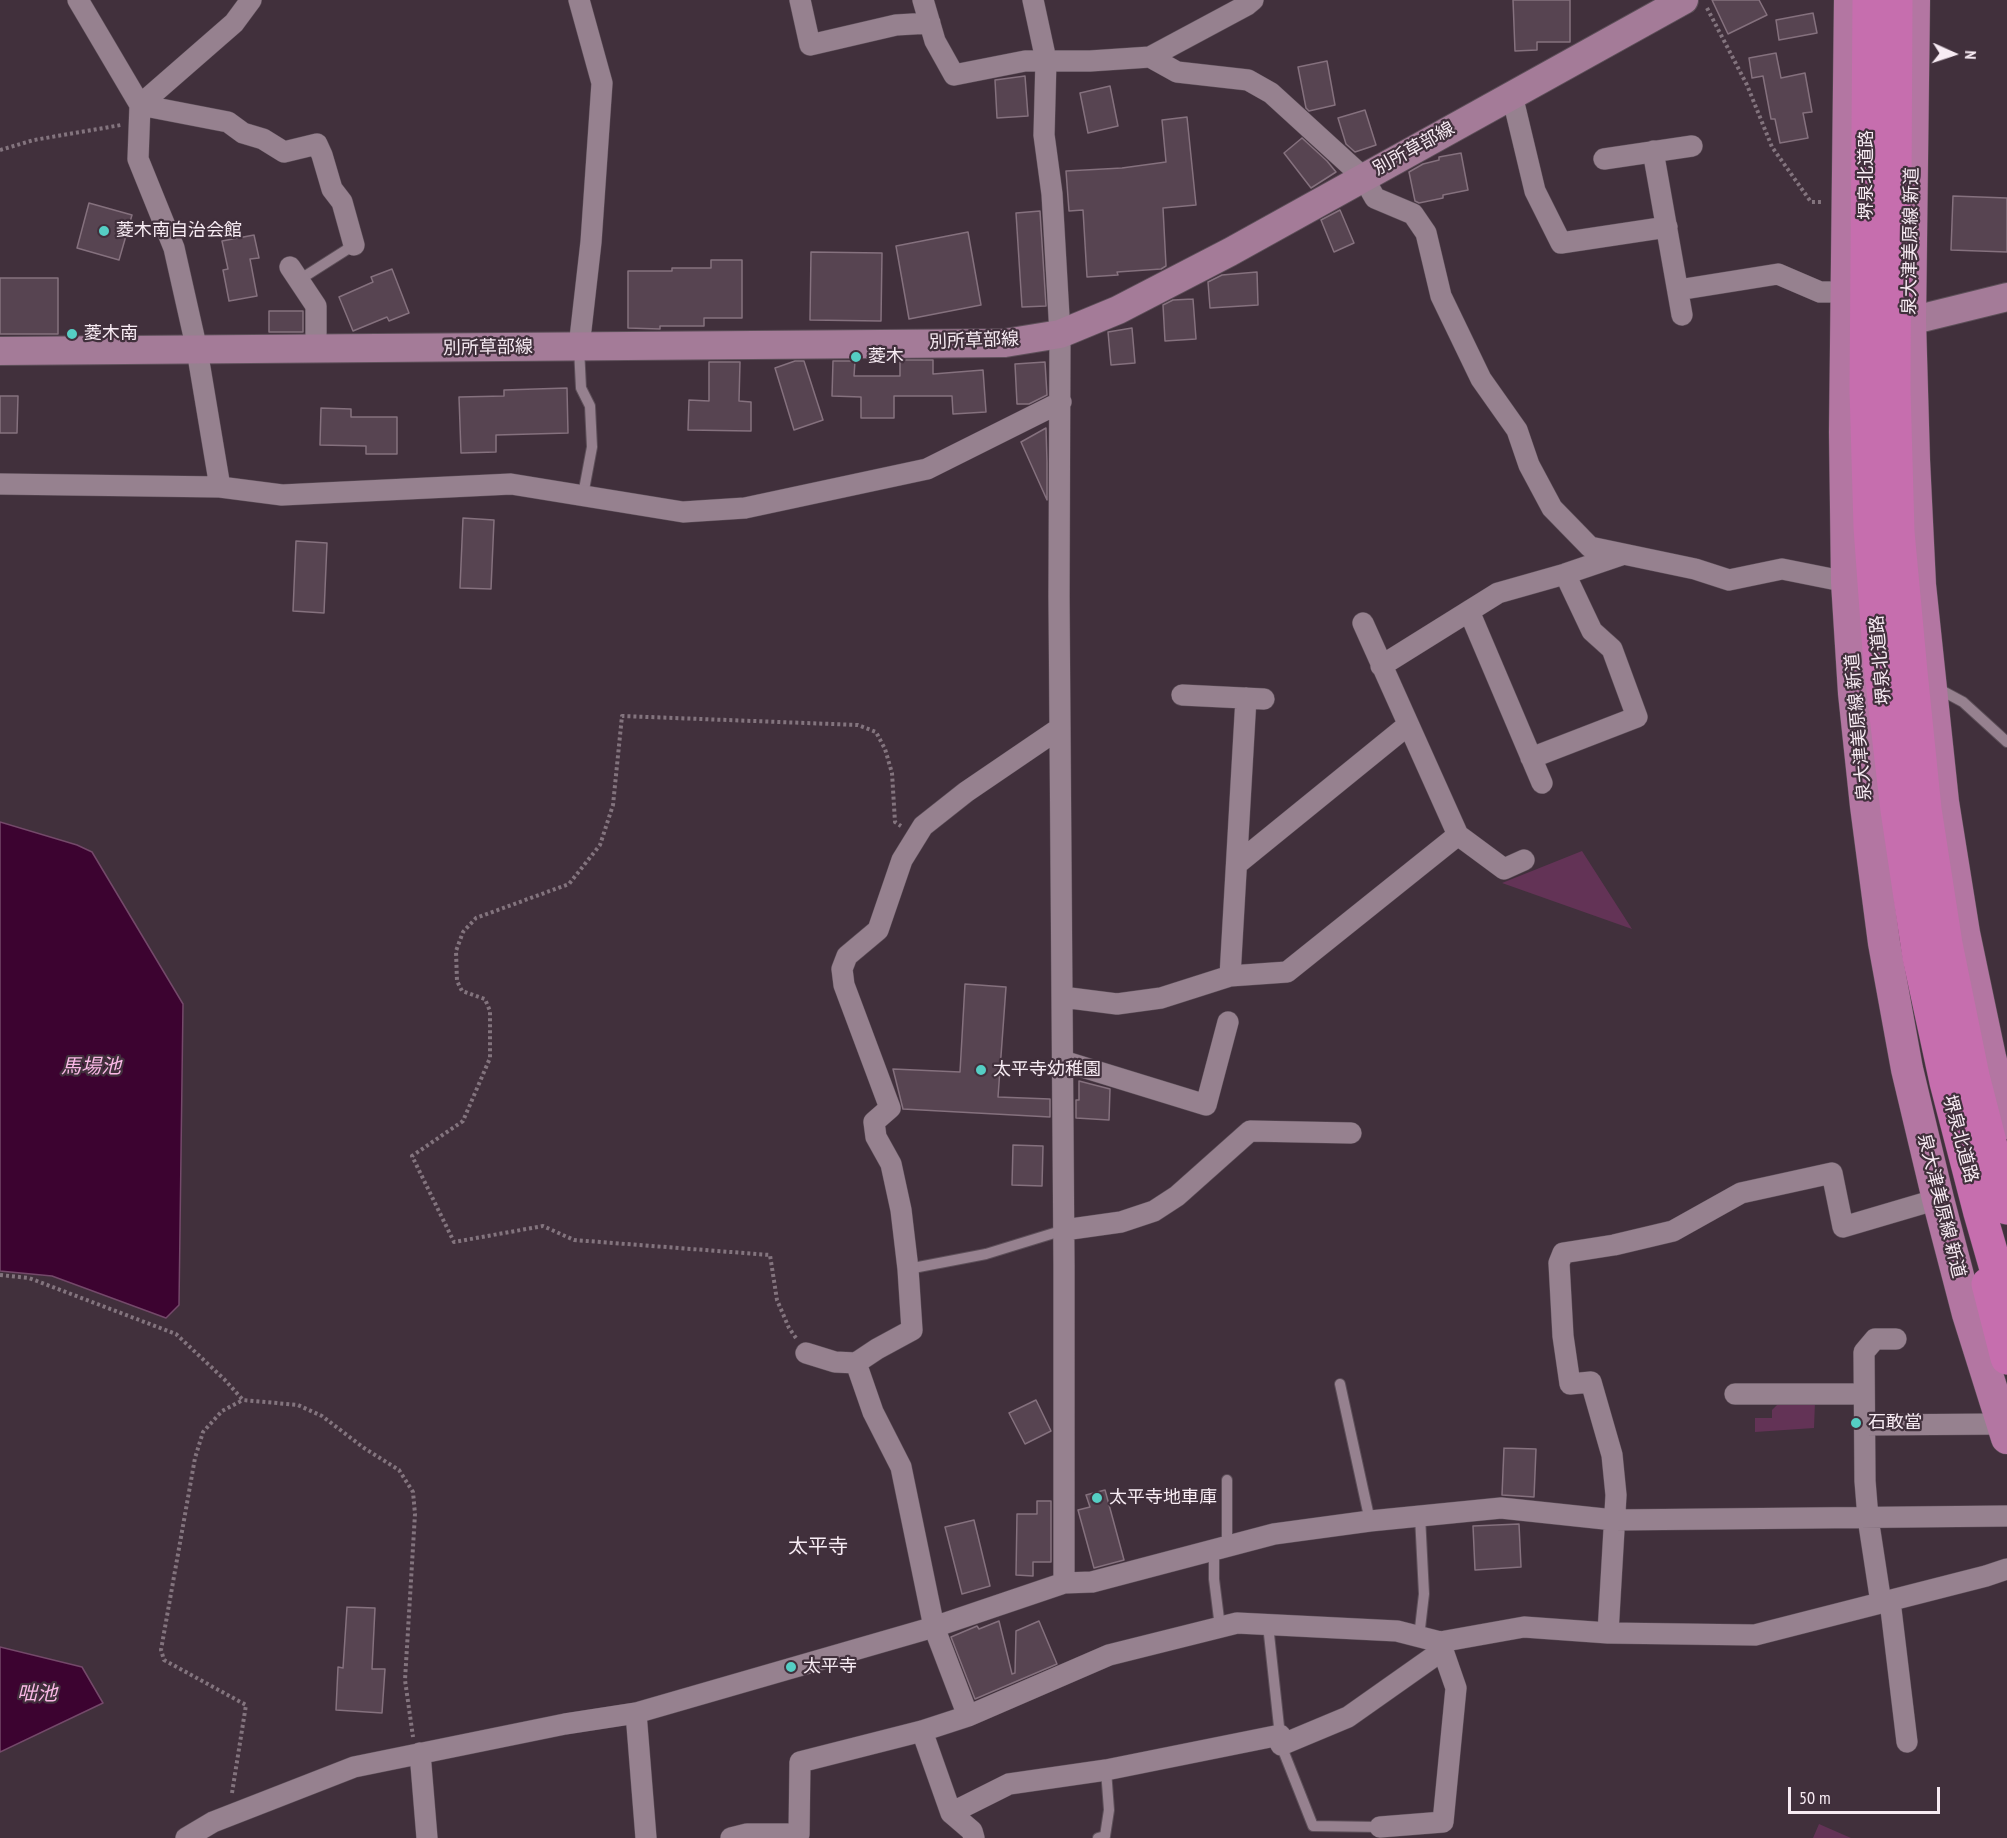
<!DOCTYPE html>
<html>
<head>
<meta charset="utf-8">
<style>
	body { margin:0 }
	#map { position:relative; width:2007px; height:1838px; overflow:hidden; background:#41303c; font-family:"PT Sans Narrow",sans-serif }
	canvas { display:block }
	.north { position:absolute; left:1923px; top:24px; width:60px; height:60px; -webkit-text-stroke:4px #41303c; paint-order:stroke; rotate:93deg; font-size:16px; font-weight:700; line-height:24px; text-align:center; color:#f7ebf3 }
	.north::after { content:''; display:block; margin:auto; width:21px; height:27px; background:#f7ebf3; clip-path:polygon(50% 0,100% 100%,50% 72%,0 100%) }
	.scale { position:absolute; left:1788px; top:1787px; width:152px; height:27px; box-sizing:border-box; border:3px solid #f7ebf3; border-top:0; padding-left:8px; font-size:18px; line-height:21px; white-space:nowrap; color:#f7ebf3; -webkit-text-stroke:4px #41303c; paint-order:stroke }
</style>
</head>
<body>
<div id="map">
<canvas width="2007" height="1838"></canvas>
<div class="north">N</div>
<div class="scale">50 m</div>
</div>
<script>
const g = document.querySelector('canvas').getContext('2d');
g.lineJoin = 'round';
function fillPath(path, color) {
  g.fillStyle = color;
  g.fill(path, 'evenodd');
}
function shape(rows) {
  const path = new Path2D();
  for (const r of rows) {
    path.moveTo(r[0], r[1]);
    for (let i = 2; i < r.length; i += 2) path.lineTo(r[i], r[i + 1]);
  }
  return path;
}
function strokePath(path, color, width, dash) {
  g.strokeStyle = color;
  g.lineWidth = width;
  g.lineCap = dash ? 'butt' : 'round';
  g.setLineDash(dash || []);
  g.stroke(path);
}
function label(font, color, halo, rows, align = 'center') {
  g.font = font + ' "PT Sans Narrow","Noto Sans JP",sans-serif';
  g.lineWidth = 4.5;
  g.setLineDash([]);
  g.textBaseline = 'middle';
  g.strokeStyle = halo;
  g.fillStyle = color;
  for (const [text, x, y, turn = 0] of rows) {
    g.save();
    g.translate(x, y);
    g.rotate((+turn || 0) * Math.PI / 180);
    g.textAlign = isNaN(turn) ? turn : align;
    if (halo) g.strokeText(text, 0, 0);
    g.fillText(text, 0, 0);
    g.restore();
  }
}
fillPath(shape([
	[1582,851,1632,929,1502,883],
	[1780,1402,1815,1402,1814,1428,1755,1432,1755,1418,1772,1418,1772,1410],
	[1819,1824,1851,1838,1813,1838]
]), '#633356');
const water = shape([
	[0,822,77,845,92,852,183,1004,179,1305,166,1318,52,1276,0,1271,0,822],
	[0,1647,82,1667,103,1703,0,1752,0,1647]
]);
fillPath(water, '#3c0330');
strokePath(water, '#74496a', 1.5);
const building = shape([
	[1513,0,1570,0,1570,42,1537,42,1537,50,1515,51,1513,0],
	[1712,0,1759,0,1767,15,1728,34,1712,0],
	[1813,13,1817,33,1779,40,1776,20,1813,13],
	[1776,53,1781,78,1805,73,1812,112,1803,113,1808,138,1780,143,1775,119,1771,119,1763,76,1752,78,1749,58,1776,53],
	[1327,61,1335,105,1309,111,1306,108,1298,67,1327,61],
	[1025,76,1028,116,997,118,995,80,1025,76],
	[1110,86,1118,126,1088,133,1080,93,1110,86],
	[1365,110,1376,145,1355,152,1346,144,1338,118,1365,110],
	[1187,117,1196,205,1163,208,1166,266,1161,269,1117,272,1118,275,1087,277,1083,210,1069,211,1066,171,1122,168,1166,162,1162,120,1187,117],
	[1302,138,1327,161,1336,172,1311,188,1284,153,1302,138],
	[1461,153,1468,190,1443,195,1443,198,1419,203,1415,201,1409,172,1423,164,1439,160,1439,157,1461,153],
	[1953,196,2007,198,2007,252,1951,250,1953,196],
	[89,203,132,215,119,260,77,248,89,203],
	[1340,210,1354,243,1334,252,1321,220,1340,210],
	[1040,211,1046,306,1022,307,1016,213,1040,211],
	[968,232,981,305,909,319,896,246,968,232],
	[254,235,259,258,250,259,257,296,229,301,223,270,228,269,222,241,254,235],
	[811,252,882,253,881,321,810,320,811,252],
	[711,260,742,260,742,318,704,318,704,326,660,326,660,329,628,328,628,271,672,271,672,268,711,268,711,260],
	[392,269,409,313,389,321,387,317,353,331,339,297,373,282,371,277,392,269],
	[1257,272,1258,305,1210,308,1208,282,1222,275,1257,272],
	[0,278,58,278,58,334,0,334,0,278],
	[1193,299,1196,339,1165,341,1163,305,1173,300,1193,299],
	[269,311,303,311,303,332,269,332,269,311],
	[1132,328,1135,363,1111,365,1108,332,1132,328],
	[900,360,933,360,933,374,983,370,986,412,953,414,952,396,894,396,894,418,861,418,861,397,832,396,833,361,855,361,854,376,900,376,900,360],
	[795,361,804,361,823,420,794,430,775,368,795,361],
	[709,362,740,362,739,401,751,402,751,431,688,430,689,400,709,401,709,362],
	[1045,362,1047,395,1029,404,1017,404,1015,364,1045,362],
	[567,388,568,433,496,435,496,452,461,453,459,397,504,396,504,390,567,388],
	[0,396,18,396,17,433,0,433,0,396],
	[321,408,351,409,351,417,397,417,397,454,366,454,366,446,320,445,321,408],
	[1046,428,1047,462,1047,500,1021,442,1046,428],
	[463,518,494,520,491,589,460,588,463,518],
	[296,541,327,543,324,613,293,611,296,541],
	[965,984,1006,987,998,1097,1050,1099,1050,1117,903,1109,893,1069,960,1072,965,984],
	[1079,1081,1110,1089,1109,1120,1076,1118,1076,1100,1079,1100,1079,1081],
	[1013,1145,1043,1146,1042,1186,1012,1185,1013,1145],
	[1036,1400,1051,1431,1025,1444,1009,1413,1036,1400],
	[1504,1448,1536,1449,1534,1497,1502,1495,1504,1448],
	[1105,1490,1124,1560,1094,1568,1078,1510,1090,1507,1086,1495,1105,1490],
	[1037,1501,1051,1501,1051,1562,1033,1562,1033,1576,1016,1575,1017,1514,1037,1514,1037,1501],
	[974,1520,990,1586,962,1594,945,1527,974,1520],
	[1519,1524,1521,1567,1475,1570,1473,1526,1519,1524],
	[347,1607,375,1608,372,1669,385,1669,382,1713,336,1710,338,1667,343,1668,347,1607],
	[999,1621,1012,1674,1015,1673,1016,1631,1039,1621,1057,1664,975,1699,951,1637,977,1626,979,1629,999,1621]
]);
fillPath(building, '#574451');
strokePath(building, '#85717e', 1.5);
const lane = shape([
	[299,280,354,245],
	[579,348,581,388,590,406,592,447,583,495],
	[1937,688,1963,702,2007,742],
	[908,1269,986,1254,1064,1230],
	[1340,1384,1370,1521],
	[1227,1480,1227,1547],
	[1214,1550,1214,1579,1220,1627],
	[1268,1625,1281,1745,1313,1826,1380,1827],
	[1419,1637,1424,1594,1420,1516],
	[1098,1838,1105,1836,1109,1810,1106,1770]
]);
const street = shape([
	[78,0,140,105,138,159,174,248,197,350,220,487],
	[800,0,810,45,896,25,930,23],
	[923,0,935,41,954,75,1025,61,1090,61,1150,57,1247,5,1253,0],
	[1033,0,1046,60,1044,135,1052,194,1060,334,1059,596,1064,1265,1064,1583],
	[1150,57,1177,72,1248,80,1271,93,1363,177,1375,198,1413,214,1426,233,1441,296,1481,379,1517,430,1529,465,1552,508,1590,547,1695,569,1729,580,1782,569,1847,582],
	[1512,95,1535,191,1561,243,1667,227],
	[140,105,228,122,243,133,263,139,284,152,317,144,322,155,332,189,342,202,354,245],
	[140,105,234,23,251,0],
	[1653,151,1682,315],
	[1604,159,1692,146],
	[290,267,316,306,316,350],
	[1678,290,1778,274,1820,292,1846,292],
	[579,347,591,242,602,83,579,0],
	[0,484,220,487,282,495,511,484,683,512,745,508,927,469,1061,402],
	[1469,611,1542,783],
	[1363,623,1458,835,1504,869,1524,860],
	[1381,666,1498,593,1565,574,1621,555],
	[1182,695,1264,699],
	[1531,758,1637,717,1612,649,1592,631,1565,574],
	[1237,864,1408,725],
	[1230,976,1246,698],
	[1062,997,1117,1004,1161,998,1230,976,1287,972,1458,835],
	[1063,1061,1206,1105,1228,1022],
	[1064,1230,1121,1222,1154,1211,1177,1196,1250,1131,1351,1133],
	[806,1353,835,1362,856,1363,877,1349,912,1330,908,1269,901,1210,891,1164,876,1137,874,1122,890,1108,844,985,842,969,847,956,878,930,902,860,923,826,966,792,1060,728],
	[856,1363,873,1412,901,1467,934,1627,968,1716],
	[1735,1394,1864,1394],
	[1864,1425,2002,1424],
	[1890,1601,1907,1742],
	[1881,1603,1868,1518,1865,1481,1864,1352,1875,1339,1896,1339],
	[1608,1633,1616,1495,1612,1455,1591,1382,1570,1384,1563,1336,1559,1263,1563,1253,1614,1245,1673,1231,1741,1193,1832,1173,1843,1227,1938,1199],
	[636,1713,646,1838],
	[922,1731,951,1813,972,1831,974,1838],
	[1281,1745,1348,1717,1443,1650],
	[420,1753,427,1838],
	[951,1813,1009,1784,1106,1770,1280,1735],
	[1380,1827,1443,1822,1456,1688,1440,1642],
	[186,1838,213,1822,354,1767,565,1724,636,1713,934,1627,1064,1583,1092,1582,1274,1534,1370,1521,1501,1508,1614,1520,2007,1516],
	[731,1838,747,1834,799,1834,800,1762,922,1731,968,1716,1109,1655,1237,1623,1397,1631,1440,1642,1524,1627,1608,1633,1755,1635,1986,1576,2007,1569]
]);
const secondary = shape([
	[1910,321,2007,297],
	[0,351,1005,343,1060,334,1118,310,1230,252,1684,0]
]);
const primary = shape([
	[1850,0,1845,432,1847,582,1854,693,1866,806,1884,943,1907,1069,1938,1199,1968,1314,2007,1438],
	[1914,0,1910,321,1914,460,1920,585,1943,802,1964,933,1990,1057,2007,1123]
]);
const highway = shape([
	[1869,0,1866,390,1870,527,1880,665,1897,810,1919,957,1946,1082,1980,1213,2007,1307],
	[1896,0,1894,389,1898,532,1911,672,1925,809,1946,944,1973,1076,2007,1208],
	[1988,1284,2007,1358]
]);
strokePath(lane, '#5d4f59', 12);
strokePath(street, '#5d4f59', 22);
strokePath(secondary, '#5d4f59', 30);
strokePath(primary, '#5d4f59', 33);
strokePath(highway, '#5d4f59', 34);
strokePath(shape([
	[1707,8,1747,85,1772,147,1811,202,1822,202],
	[0,150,34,140,121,125],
	[0,1275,29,1278,176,1334,224,1379,243,1400,298,1405,322,1416,364,1448,399,1470,413,1492,415,1514,405,1680,413,1737],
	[796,1338,789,1328,777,1300,770,1255,574,1240,543,1226,454,1242,412,1156,463,1121,490,1058,490,1011,485,999,462,991,457,981,456,951,463,932,476,918,569,884,600,845,613,805,622,716,858,725,876,732,885,749,892,773,895,822,901,826],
	[232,1793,246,1705,164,1660,161,1650,195,1458,203,1432,222,1411,243,1400]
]), '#83747e', 4, [3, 3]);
strokePath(lane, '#96818f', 10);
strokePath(street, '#96818f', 21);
strokePath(secondary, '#a47b98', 28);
strokePath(primary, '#b376a2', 32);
strokePath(highway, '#c66eae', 33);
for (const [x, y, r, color] of [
	[104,231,6,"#55cec4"],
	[72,334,6,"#55cec4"],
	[856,357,6,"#55cec4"],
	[981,1070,6,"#55cec4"],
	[1856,1423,6,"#55cec4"],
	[1097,1498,6,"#55cec4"],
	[791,1667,6,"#55cec4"]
]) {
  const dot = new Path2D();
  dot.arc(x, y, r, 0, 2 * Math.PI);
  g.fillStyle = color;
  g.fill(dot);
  strokePath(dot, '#41303c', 2);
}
label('18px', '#f7ebf3', '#41303c', [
	["別所草部線",1414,149,-29],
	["堺泉北道路",1867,175,-90],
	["泉大津美原線 新道",1911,241,-89],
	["別所草部線",974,341,-2],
	["別所草部線",488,348,-1],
	["堺泉北道路",1881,660,-95],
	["泉大津美原線 新道",1859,727,-95],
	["堺泉北道路",1960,1139,75],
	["泉大津美原線 新道",1941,1206,76]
]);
label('18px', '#f7ebf3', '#41303c', [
	["菱木南自治会館",116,231],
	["菱木南",84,334],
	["菱木",868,357],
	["太平寺幼稚園",993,1070],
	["石敢當",1868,1423],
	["太平寺地車庫",1109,1498],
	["太平寺",803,1667]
], 'left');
label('italic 20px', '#fab9e6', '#41303c', [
	["馬場池",91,1067],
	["咄池",37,1694]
]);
label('20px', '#f7ebf3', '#41303c', [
	["太平寺",818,1547]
]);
</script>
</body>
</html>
